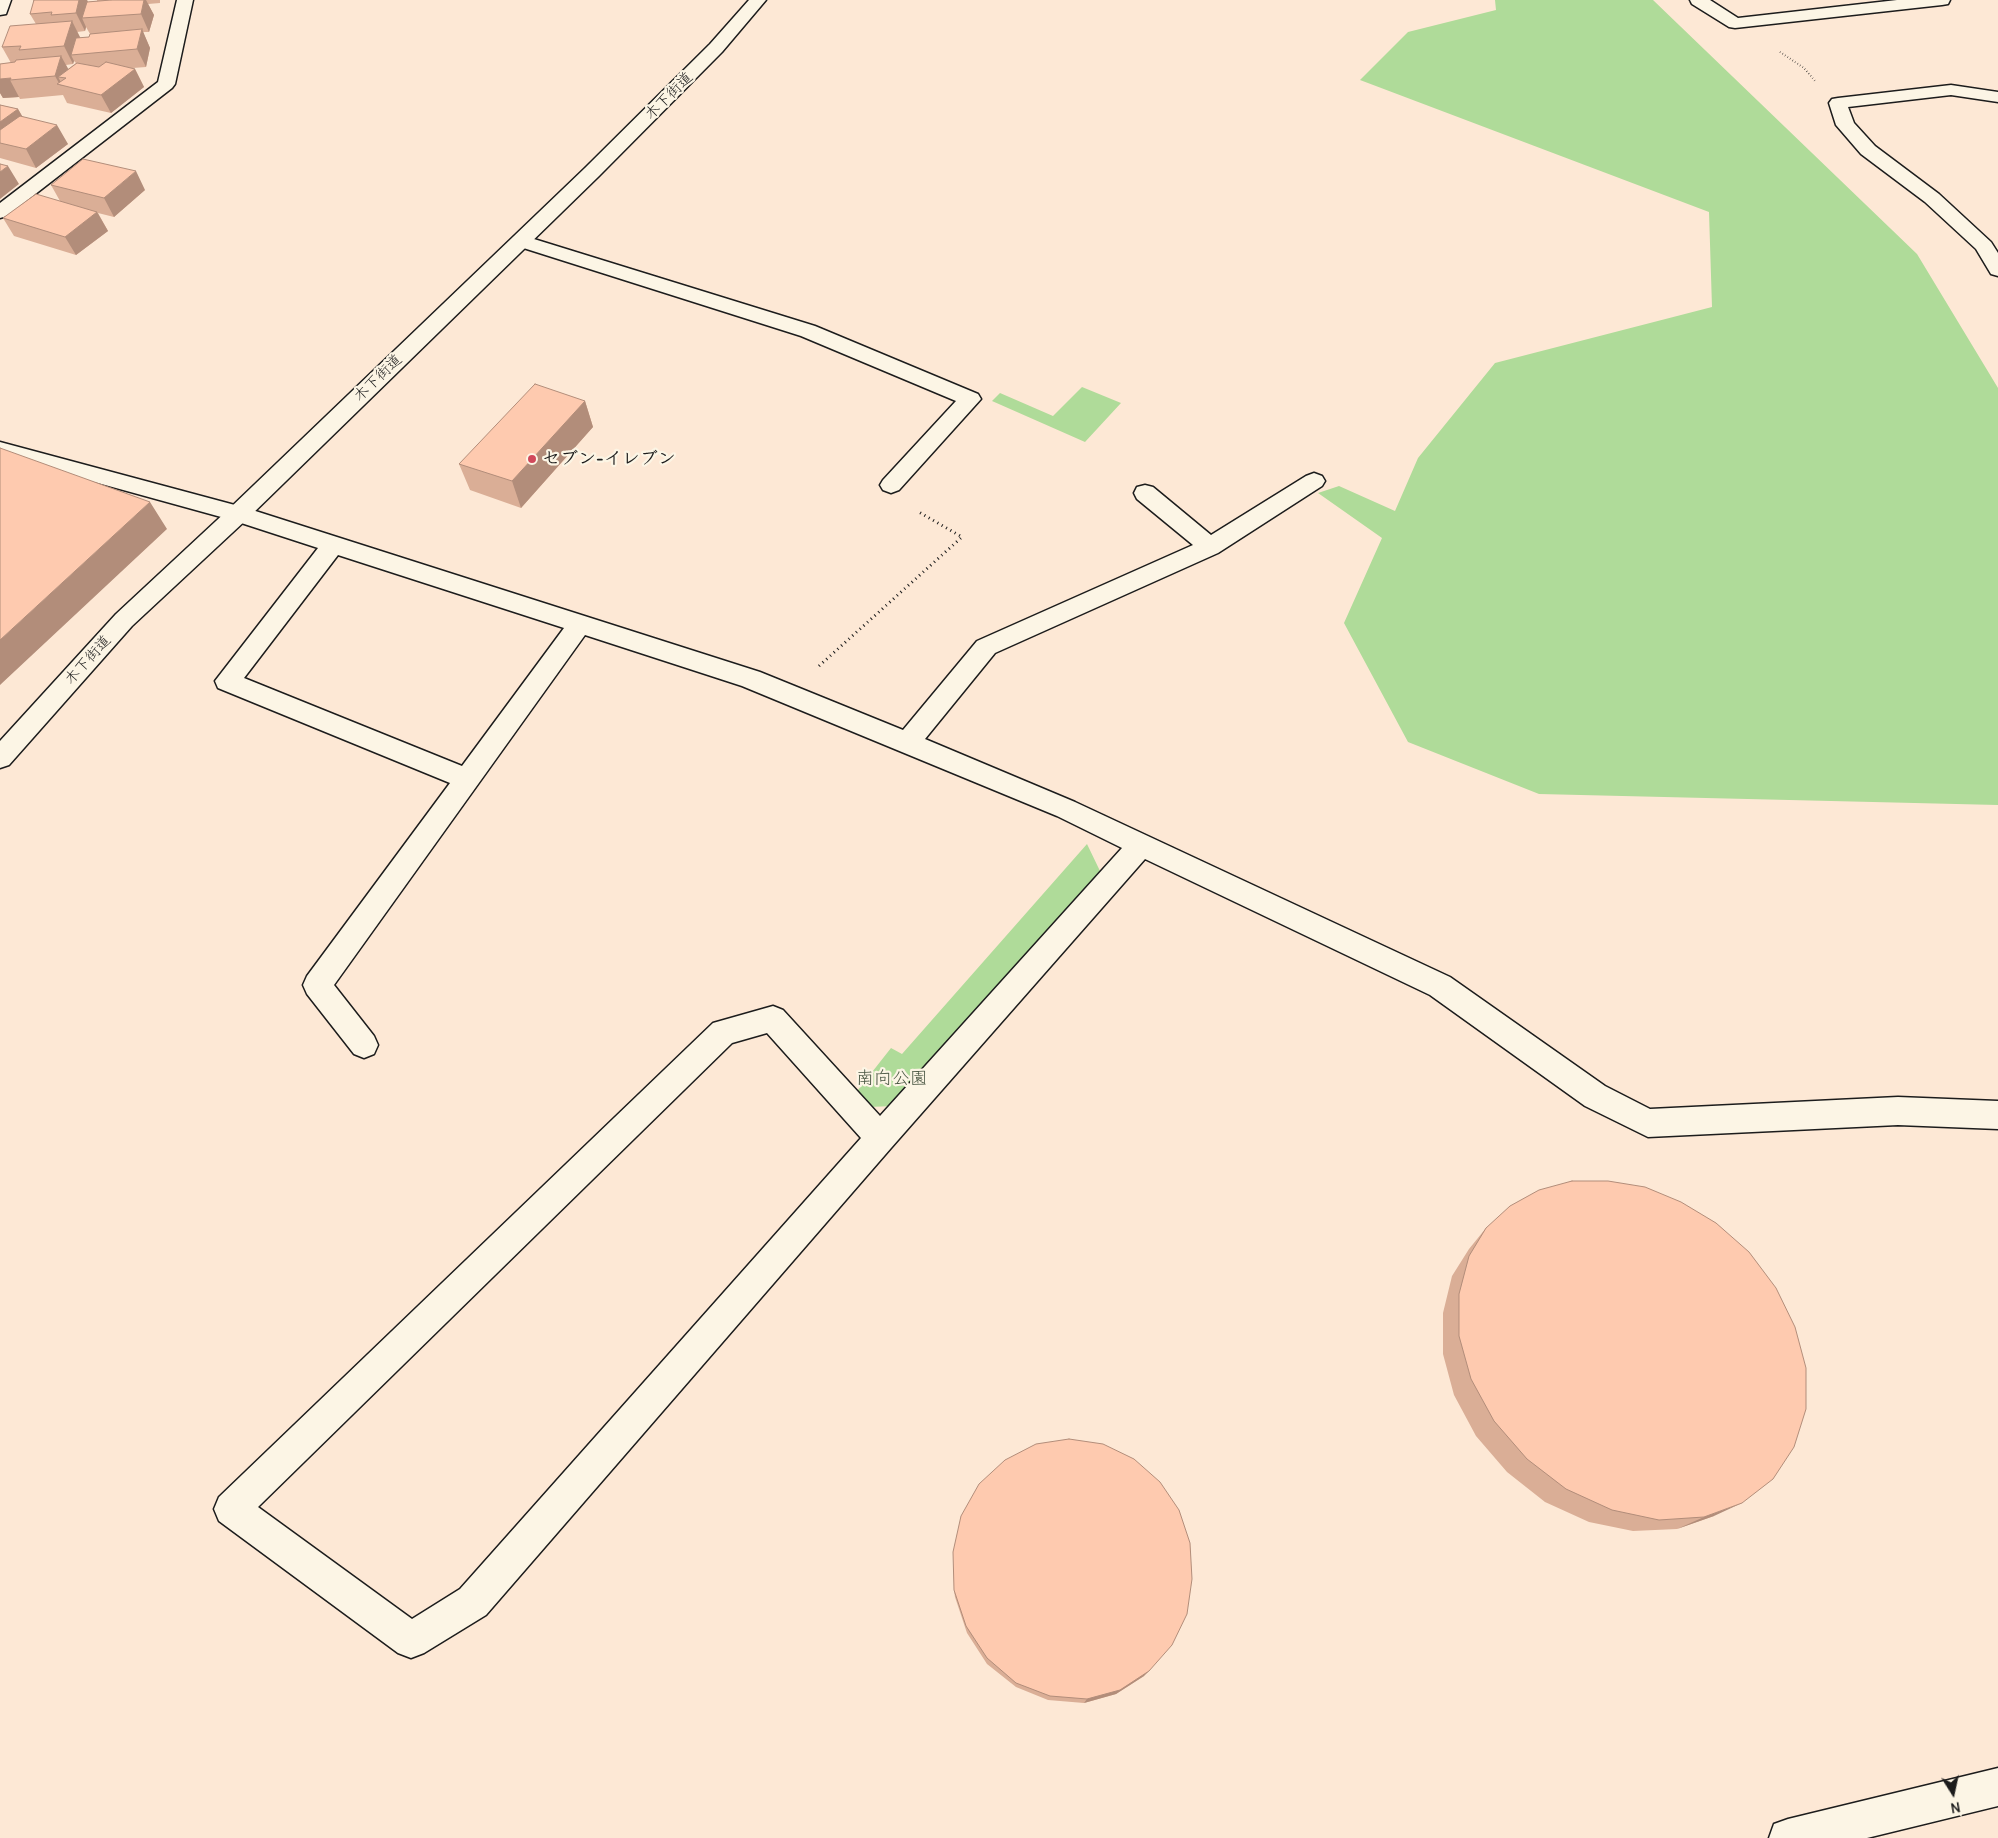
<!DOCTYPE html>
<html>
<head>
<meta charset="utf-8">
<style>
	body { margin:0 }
	#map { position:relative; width:1998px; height:1838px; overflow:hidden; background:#fde8d5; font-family:Delius,sans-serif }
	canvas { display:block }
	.north { position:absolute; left:1928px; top:1768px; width:50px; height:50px; -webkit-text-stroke:4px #fcf5e5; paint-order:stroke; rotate:170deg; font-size:14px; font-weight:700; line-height:20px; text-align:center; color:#1c1c1c }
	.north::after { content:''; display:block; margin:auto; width:18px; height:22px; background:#1c1c1c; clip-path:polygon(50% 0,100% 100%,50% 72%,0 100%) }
</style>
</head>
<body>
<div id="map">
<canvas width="1998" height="1838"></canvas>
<div class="north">N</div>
</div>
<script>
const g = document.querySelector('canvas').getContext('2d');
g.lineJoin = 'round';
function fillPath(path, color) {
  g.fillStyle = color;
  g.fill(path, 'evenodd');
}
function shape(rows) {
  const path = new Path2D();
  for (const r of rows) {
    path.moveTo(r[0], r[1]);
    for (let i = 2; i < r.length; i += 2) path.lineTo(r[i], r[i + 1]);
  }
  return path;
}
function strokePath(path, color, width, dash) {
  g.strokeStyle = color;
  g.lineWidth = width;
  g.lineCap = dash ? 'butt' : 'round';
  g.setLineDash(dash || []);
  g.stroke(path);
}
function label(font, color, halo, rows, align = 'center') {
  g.font = font + ' Delius,"Klee One",sans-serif';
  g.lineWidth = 4.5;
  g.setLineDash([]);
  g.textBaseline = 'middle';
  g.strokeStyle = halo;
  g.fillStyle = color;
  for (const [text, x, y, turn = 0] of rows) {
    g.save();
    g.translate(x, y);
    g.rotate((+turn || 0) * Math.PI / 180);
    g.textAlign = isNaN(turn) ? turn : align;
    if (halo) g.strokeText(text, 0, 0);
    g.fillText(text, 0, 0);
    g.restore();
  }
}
fillPath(shape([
	[1495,0,1653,0,1917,254,1998,388,1998,805,1539,794,1408,742,1344,623,1382,538,1318,493,1339,486,1395,511,1418,458,1495,363,1712,307,1709,212,1360,80,1408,32,1496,10],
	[1082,387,1121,403,1085,442,992,401,1000,393,1053,416],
	[1087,844,1100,871,895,1106,868,1107,854,1095,891,1048,902,1054]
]), '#afdb99');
const minor = shape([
	[0,0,11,0,6,14,0,15,0,0],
	[177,0,193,0,175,84,172,88,7,216,0,218,0,203,158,82,177,0],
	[1690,0,1710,0,1738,18,1897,0,1950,0,1948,4,1942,5,1735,28,1729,27,1692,4,1690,0],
	[1951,85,1998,92,1998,102,1951,95,1848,107,1854,123,1875,146,1939,194,1991,242,1998,253,1998,276,1991,274,1976,249,1925,202,1861,154,1836,125,1829,103,1832,99,1838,98,1951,85],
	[521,235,815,326,978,394,981,399,899,490,891,493,883,490,880,485,883,480,956,401,801,336,514,245,511,241,514,237,521,235],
	[0,442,246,508,760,672,903,730,977,641,1193,545,1137,499,1134,493,1137,487,1145,485,1153,487,1211,535,1306,476,1314,473,1322,476,1325,481,1322,486,1218,553,995,653,925,739,1075,802,1450,977,1605,1086,1650,1109,1898,1097,1998,1101,1998,1129,1898,1125,1648,1137,1585,1106,1430,995,1145,859,891,1148,486,1615,424,1653,411,1658,398,1653,219,1521,214,1509,219,1497,713,1023,773,1006,783,1010,880,1116,1122,848,1057,816,742,686,585,635,334,985,374,1036,378,1045,374,1054,364,1058,354,1054,307,994,303,985,307,976,450,783,218,688,215,681,318,548,232,520,0,456,0,442],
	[338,555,564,628,462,766,244,678,338,555],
	[767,1033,861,1138,460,1589,412,1619,258,1507,732,1043,767,1033]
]);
const primary = shape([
	[749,0,766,0,722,52,599,176,246,520,132,626,9,765,0,768,0,741,116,614,230,508,585,168,710,44,749,0]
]);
const trunk = shape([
	[1998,1768,1998,1806,1867,1838,1769,1838,1774,1824,1788,1819,1998,1768]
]);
strokePath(minor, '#1c1c1c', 3);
strokePath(primary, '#1c1c1c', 3);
strokePath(trunk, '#1c1c1c', 3);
strokePath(shape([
	[1780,52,1804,68,1815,81]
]), '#1c1c1c', 2, [0.5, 2.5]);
strokePath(shape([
	[819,666,962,537,917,511]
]), '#1c1c1c', 3, [1, 4]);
fillPath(minor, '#fcf5e5');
fillPath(primary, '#fcf5e5');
fillPath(trunk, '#fcf5e5');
fillPath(shape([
	[33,0,87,0,88,2,97,1,97,0,160,0,160,3,148,4,154,15,149,32,143,32,150,48,146,67,133,68,135,69,144,87,111,113,67,103,63,95,20,99,19,97,3,98,0,93,0,64,11,63,2,47,36,24,30,14,34,2],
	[86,27,90,34,89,37,80,38,77,32,85,31],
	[74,61,76,63,68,69,66,65,73,64],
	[0,105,18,109,22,116,68,144,36,168,0,158],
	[51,185,145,190,114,217,98,213,108,231,76,255,14,236,3,218,60,201],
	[585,401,593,427,521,508,470,490,459,464],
	[1486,1228,1714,1516,1677,1529,1633,1531,1589,1522,1545,1502,1507,1472,1476,1436,1454,1395,1443,1354,1443,1313,1452,1276,1469,1249],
	[954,1590,1144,1676,1116,1694,1084,1703,1048,1700,1016,1687,987,1664,967,1633,955,1597]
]), '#daae96');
fillPath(shape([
	[79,0,87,0,91,9,82,18,86,27,85,31,76,13],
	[144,0,146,0,154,15,149,32,141,14],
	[72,21,81,39,71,55,74,61,73,64,64,46],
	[142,29,150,48,146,67,137,49],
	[61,56,71,74,58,77,63,86,60,85,55,76],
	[135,69,144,87,111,113,101,95],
	[11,78,10,80,19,97,3,98,0,93,0,79],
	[18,109,29,128,0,143,0,122],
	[57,125,68,144,36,168,26,149],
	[8,166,19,184,0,199,0,172],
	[136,171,145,190,114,217,104,198],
	[97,212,108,231,76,255,65,237],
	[585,401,593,427,521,508,512,481],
	[150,502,167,529,0,685,0,640],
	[1742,1503,1714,1516,1677,1529,1704,1517],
	[1149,1671,1144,1676,1116,1694,1084,1703,1087,1699]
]), '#b28d7a');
const building = shape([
	[34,0,79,0,76,13,51,15,52,12,30,14,34,0],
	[111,0,144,0,141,14,82,18,87,2,111,0],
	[72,21,64,46,19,50,21,46,2,47,10,26,72,21],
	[142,29,137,49,71,55,76,38,89,37,90,34,142,29],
	[61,56,55,76,10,80,11,78,0,79,0,64,15,62,16,60,61,56],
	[106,62,135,69,101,95,57,84,66,78,58,77,77,63,99,67,106,62],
	[0,105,18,109,0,122,0,105],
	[20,116,57,125,26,149,0,143,0,130,20,116],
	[83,159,136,171,104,198,51,185,83,159],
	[0,164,8,166,0,172,0,164],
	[36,194,97,212,65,237,3,218,36,194],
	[535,384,585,401,512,481,459,464,535,384],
	[0,448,150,502,0,640,0,448],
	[1572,1181,1608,1181,1645,1187,1681,1202,1716,1223,1749,1252,1776,1288,1795,1327,1806,1368,1806,1409,1794,1447,1773,1479,1742,1503,1704,1517,1659,1520,1612,1510,1566,1489,1527,1459,1494,1421,1471,1379,1459,1336,1459,1294,1469,1256,1486,1228,1510,1206,1539,1190,1572,1181],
	[1069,1439,1103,1444,1134,1459,1160,1482,1179,1510,1190,1543,1192,1579,1187,1614,1172,1645,1149,1671,1120,1690,1087,1699,1050,1696,1016,1683,987,1658,966,1626,954,1590,953,1552,961,1516,979,1484,1005,1460,1036,1444,1069,1439]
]);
fillPath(building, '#fecaaf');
strokePath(building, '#b28d7a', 1);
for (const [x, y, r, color] of [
	[532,459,5,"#d1495b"]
]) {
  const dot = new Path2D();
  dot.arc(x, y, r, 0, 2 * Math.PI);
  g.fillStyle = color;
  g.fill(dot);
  strokePath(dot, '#fcf5e5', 2);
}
label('15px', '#1c1c1c', '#fcf5e5', [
	["木下街道",669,96,-45],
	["木下街道",378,378,-44],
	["木下街道",88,660,-48]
]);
label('bold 18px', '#1c1c1c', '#fcf5e5', [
	["セブン-イレブン",542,459]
], 'left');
label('18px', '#485542', '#fcf5e5', [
	["南向公園",892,1079]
]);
</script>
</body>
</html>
